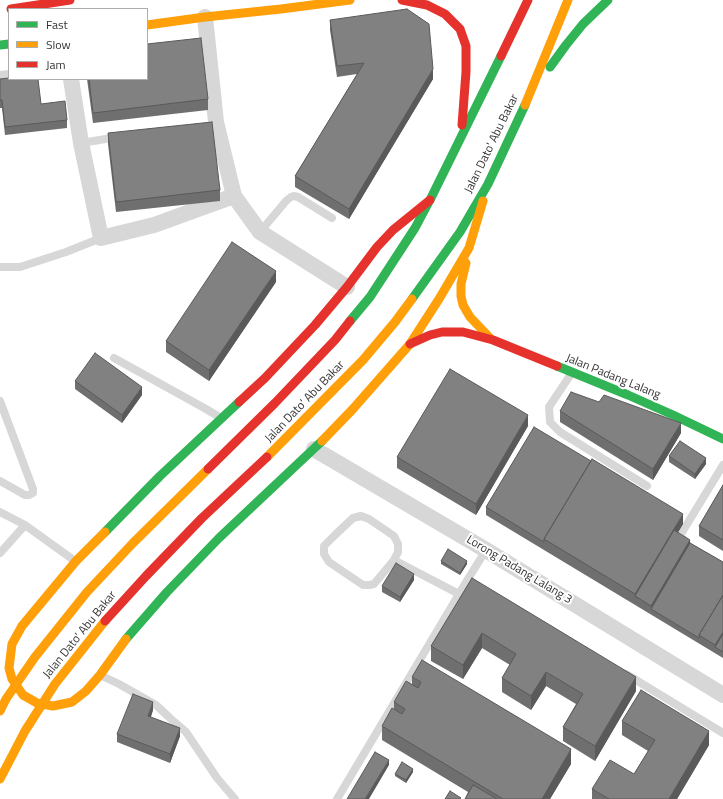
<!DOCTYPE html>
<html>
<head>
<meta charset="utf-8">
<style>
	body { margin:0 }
	#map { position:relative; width:723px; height:799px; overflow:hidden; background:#fff; font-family:"Titillium Web",sans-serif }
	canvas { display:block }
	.legend { position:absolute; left:8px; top:8px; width:140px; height:72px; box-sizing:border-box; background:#fff; border:1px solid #adadad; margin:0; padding:5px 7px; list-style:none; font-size:12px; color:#333 }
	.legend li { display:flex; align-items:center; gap:8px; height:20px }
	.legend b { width:20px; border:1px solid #adadad }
</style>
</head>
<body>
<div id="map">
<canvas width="723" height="799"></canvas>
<ul class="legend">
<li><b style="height:5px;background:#30b455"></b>Fast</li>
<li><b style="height:5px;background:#ff9f0a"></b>Slow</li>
<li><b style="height:5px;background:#e5322d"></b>Jam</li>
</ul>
</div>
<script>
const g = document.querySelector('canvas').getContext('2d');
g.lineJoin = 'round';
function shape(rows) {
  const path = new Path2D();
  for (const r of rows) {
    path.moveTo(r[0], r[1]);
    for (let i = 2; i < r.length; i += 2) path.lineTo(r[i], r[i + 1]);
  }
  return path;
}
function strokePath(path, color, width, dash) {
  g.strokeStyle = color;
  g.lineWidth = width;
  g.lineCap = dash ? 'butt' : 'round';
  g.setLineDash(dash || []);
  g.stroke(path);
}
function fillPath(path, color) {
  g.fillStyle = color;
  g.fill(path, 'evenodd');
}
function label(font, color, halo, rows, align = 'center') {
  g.font = font + ' "Titillium Web",sans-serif';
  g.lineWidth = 4;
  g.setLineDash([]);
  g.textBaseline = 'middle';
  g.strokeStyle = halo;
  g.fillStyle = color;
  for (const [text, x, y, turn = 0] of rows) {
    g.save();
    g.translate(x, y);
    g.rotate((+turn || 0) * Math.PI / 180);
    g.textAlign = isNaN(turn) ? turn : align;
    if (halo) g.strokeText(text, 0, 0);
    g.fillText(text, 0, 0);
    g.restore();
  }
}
strokePath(shape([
	[0,75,9,74],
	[81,143,118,137],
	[260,232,286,201,291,197,294,196,298,197,332,218],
	[0,267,20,267,66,252,101,238],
	[114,358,206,409,221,418],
	[571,374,549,407,550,422,560,432,647,486],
	[0,401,33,489,33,493,29,495,25,495,0,481],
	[0,512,25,525,75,561],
	[361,516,369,519,394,536,398,544,398,552,394,560,374,584,369,585,363,585,329,562,324,554,324,546,336,534,353,518,361,516],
	[686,542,682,538,681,534,723,465],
	[0,553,25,525],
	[394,560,459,594],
	[626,674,723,733],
	[100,675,119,684,156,705,171,719,186,732,217,778,235,799],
	[337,799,468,579,486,550]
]), '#d7d7d7', 8);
strokePath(shape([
	[205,17,216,122,234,196,260,232,347,287],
	[71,79,81,143,101,238,154,225,234,196],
	[314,449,486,550,723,695]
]), '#d7d7d7', 16);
strokePath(shape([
	[0,45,9,44],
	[550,67,566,45,583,24,608,0],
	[412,299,460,232,488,184,525,105],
	[350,321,370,297,415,228,431,198,501,56],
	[557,366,628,395,673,415,723,439],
	[105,532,160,476,239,402],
	[126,639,167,592,219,538,322,441]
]), '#30b455', 9);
strokePath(shape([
	[147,25,205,17,281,9,350,0],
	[525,105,568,0],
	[466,263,461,284,461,296,463,305,470,317,491,339],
	[322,441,352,410,410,344,439,299,469,248,483,201],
	[267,457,363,360,395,322,412,299],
	[105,532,76,561,22,626,12,644,9,668,12,679,23,695,37,703,53,706,72,702,86,691,100,675,126,639],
	[0,711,6,699,35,657,87,592,133,543,208,469],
	[0,779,25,731,55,684,105,621]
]), '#ff9f0a', 9);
strokePath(shape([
	[402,0,427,5,445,14,460,29,466,46,466,72,462,125],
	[11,9,70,0],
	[501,56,528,0],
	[410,344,430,335,442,332,463,332,493,340,557,366],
	[239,402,265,378,315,325,347,287,377,247,393,230,430,200],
	[208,469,275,403,335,340,350,321],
	[105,621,146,576,202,518,267,457]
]), '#e5322d', 9);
fillPath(shape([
	[330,20,433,79,349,219,295,187,295,176,357,74,337,77,330,30],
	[0,79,67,120,67,128,5,135,2,108,0,108],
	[87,79,147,79,208,99,208,110,93,123],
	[108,133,220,190,220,201,116,212,108,144],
	[276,282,209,381,166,352,166,341],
	[75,381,142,395,122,423,75,389],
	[560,411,681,433,653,480,560,422],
	[528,426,476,515,397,468,397,457],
	[669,456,706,464,695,479,669,462],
	[723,485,723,551,699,536,699,526],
	[486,507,683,524,678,532,690,543,723,562,723,658,486,515],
	[441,561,467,564,460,575,441,564],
	[472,578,636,691,595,761,563,741,563,727,576,704,546,686,531,710,502,692,502,678,510,665,482,648,463,679,431,661,431,646],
	[414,580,400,602,382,592,382,586],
	[412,677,571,764,550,799,465,799,468,792,382,740,382,726,394,709,394,702,412,684],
	[153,710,151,717,180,736,170,763,117,742,117,734],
	[622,721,709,745,677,799,592,799,592,789,634,774,648,751,622,735],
	[413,772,406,783,395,776,395,774]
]), '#6f6f6f');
fillPath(shape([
	[433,69,433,79,349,219,349,209],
	[276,271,276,282,209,381,209,370],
	[142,387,142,395,122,423,122,415],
	[528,415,528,426,476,515,476,504],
	[681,423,681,433,653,480,653,469],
	[706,458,706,464,695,479,695,474],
	[683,514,683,524,638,599,635,596,635,594],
	[690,540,690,548,651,609,651,606],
	[467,561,467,564,460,575,460,573],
	[414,574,414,580,400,602,400,597],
	[723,632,723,640,715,647,715,653,715,645],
	[482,633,482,648,463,679,463,665],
	[546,672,546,686,531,710,531,696],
	[636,677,636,691,595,761,595,746],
	[153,702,153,710,148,724,148,716],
	[180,728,180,736,170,763,170,754],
	[709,731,709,745,677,799,669,799],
	[571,749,571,764,550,799,542,799],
	[389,760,389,765,369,799,365,799],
	[413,769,413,772,406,783,406,780]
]), '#5a5a5a');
const building = shape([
	[407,9,429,24,433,69,349,209,295,176,364,63,337,66,330,20,407,9],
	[201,38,208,99,93,113,89,79,147,79,147,44,201,38],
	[9,78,9,79,38,79,41,104,65,101,67,120,5,127,2,100,0,100,0,79,9,78],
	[212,122,220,190,116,202,108,133,212,122],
	[232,242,276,271,209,370,166,341,232,242],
	[95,353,142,387,122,415,75,381,95,353],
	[450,369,528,415,476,504,397,457,450,369],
	[571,392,599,402,604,395,681,423,653,469,560,411,571,392],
	[534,427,591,461,544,539,544,542,486,507,534,427],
	[680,441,706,458,695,474,669,456,680,441],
	[592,459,683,514,635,594,544,539,592,459],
	[723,485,723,540,699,526,723,485],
	[674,530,690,540,651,606,635,596,674,530],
	[690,543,723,562,723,595,699,635,699,638,651,609,690,543],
	[448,549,467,561,460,573,441,561,448,549],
	[396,563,414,574,400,597,382,586,396,563],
	[472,578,636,677,595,746,563,727,583,694,546,672,531,696,502,678,516,654,482,633,463,665,431,646,472,578],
	[723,595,723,632,715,645,699,635,723,595],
	[723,634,723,652,715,647,723,634],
	[422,660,571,749,542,799,503,799,382,726,392,708,402,714,405,709,394,702,406,681,418,688,421,682,412,677,422,660],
	[641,690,709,731,669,799,609,799,592,789,610,760,634,774,655,740,622,721,641,690],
	[133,694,153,702,148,716,180,728,170,754,117,734,133,694],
	[375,752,389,760,365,799,347,799,375,752],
	[402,762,413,769,406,780,395,774,402,762],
	[473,785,497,799,465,799,473,785],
	[450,791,461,798,460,799,445,799,450,791]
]);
fillPath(building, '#818181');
strokePath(building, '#5a5a5a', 1);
label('12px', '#333', '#fff', [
	["Jalan Dato' Abu Bakar",492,144,-64],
	["Jalan Padang Lalang",613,377,22],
	["Jalan Dato' Abu Bakar",305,402,-46],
	["Lorong Padang Lalang 3",519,570,31],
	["Jalan Dato' Abu Bakar",80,635,-51]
]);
</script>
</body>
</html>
